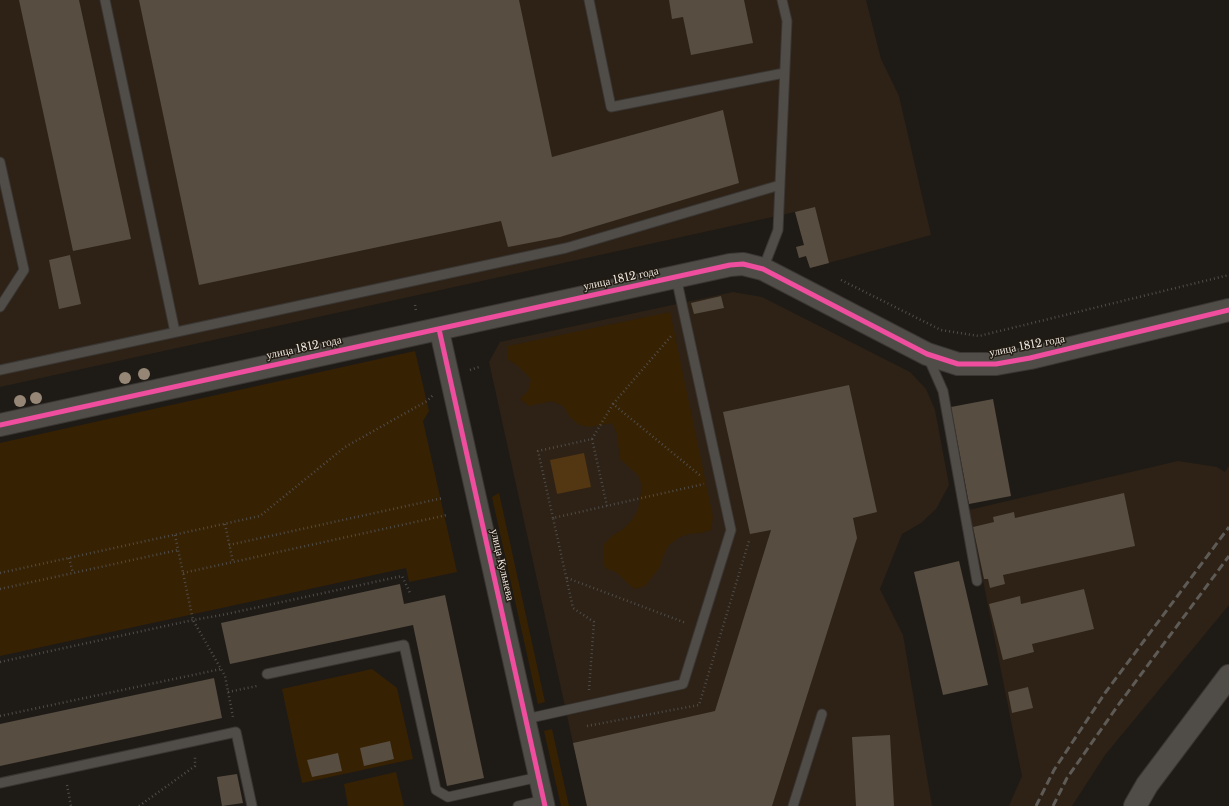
<!DOCTYPE html>
<html>
<head>
<meta charset="utf-8">
<style>
	body { margin:0 }
	canvas { display:block; background:#1e1a16 }
</style>
</head>
<body>
<canvas width="1229" height="806"></canvas>
<script>
const g = document.querySelector('canvas').getContext('2d');
g.lineJoin = 'round';
function fillPath(path, color) {
  g.fillStyle = color;
  g.fill(path, 'evenodd');
}
function shape(rows) {
  const path = new Path2D();
  for (const r of rows) {
    path.moveTo(r[0], r[1]);
    for (let i = 2; i < r.length; i += 2) path.lineTo(r[i], r[i + 1]);
  }
  return path;
}
function strokePath(path, color, width, dash) {
  g.strokeStyle = color;
  g.lineWidth = width;
  g.lineCap = dash ? 'butt' : 'round';
  g.setLineDash(dash || []);
  g.stroke(path);
}
function label(font, color, halo, rows, align = 'center') {
  g.font = font + ' "Libre Baskerville",serif';
  g.lineWidth = 3;
  g.setLineDash([]);
  g.textBaseline = 'middle';
  g.strokeStyle = halo;
  g.fillStyle = color;
  for (const [text, x, y, turn = 0] of rows) {
    g.save();
    g.translate(x, y);
    g.rotate((+turn || 0) * Math.PI / 180);
    g.textAlign = isNaN(turn) ? turn : align;
    if (halo) g.strokeText(text, 0, 0);
    g.fillText(text, 0, 0);
    g.restore();
  }
}
fillPath(shape([
	[0,0,866,0,881,59,899,96,931,235,810,268,806,256,799,258,796,247,804,245,795,212,0,387],
	[733,292,762,297,910,372,926,389,935,410,949,485,936,509,921,523,902,534,880,589,903,635,932,806,587,806,489,362,500,342],
	[1178,461,1217,467,1225,472,1229,466,1229,605,1105,755,1072,806,1009,806,1022,776,969,510]
]), '#2d2215');
fillPath(shape([
	[670,312,713,517,711,530,701,533,688,534,678,538,669,545,663,556,660,567,645,586,634,589,616,572,605,568,603,557,603,545,612,536,623,529,632,520,638,510,642,486,638,475,620,459,617,434,612,423,590,427,579,425,570,417,563,406,552,401,529,406,520,399,528,391,531,379,517,365,507,359,508,346],
	[415,351,429,411,423,421,457,572,409,582,406,568,0,656,0,443],
	[499,493,545,702,538,704,492,497],
	[372,669,397,688,413,759,302,783,282,689],
	[552,729,569,806,561,806,544,731],
	[396,772,404,806,348,806,344,784]
]), '#372103');
fillPath(shape([
	[584,453,591,487,557,494,550,460]
]), '#533612');
fillPath(shape([
	[19,0,79,0,131,239,73,251],
	[139,0,519,0,552,157,723,110,739,183,560,237,508,247,501,221,199,285],
	[669,0,744,0,753,43,691,55,683,17,672,19],
	[815,207,829,263,810,268,806,256,799,258,796,247,804,245,795,212],
	[70,255,81,304,59,309,49,260],
	[721,296,724,308,694,314,691,303],
	[849,385,877,512,853,518,857,538,772,806,587,806,573,743,715,711,771,530,750,534,723,412],
	[993,399,1011,496,969,504,951,407],
	[1124,493,1135,546,1003,575,1005,584,990,588,988,579,984,579,973,527,994,522,993,517,1014,512,1015,518],
	[959,561,988,685,943,695,914,572],
	[400,584,404,604,445,595,484,778,447,786,413,625,230,664,221,623],
	[1084,589,1094,629,1032,644,1034,652,1003,660,989,604,1020,596,1021,604],
	[214,678,222,718,0,766,0,724],
	[1028,687,1033,708,1012,713,1008,692],
	[890,735,894,806,856,806,852,737],
	[390,741,394,759,364,766,360,748],
	[338,753,342,771,312,777,307,760],
	[237,774,243,803,222,806,217,777]
]), '#574d41');
const service = shape([
	[105,0,175,332],
	[589,0,611,107,784,73],
	[0,162,24,270,0,307],
	[763,269,778,230,787,21,782,0],
	[928,357,943,391,977,581],
	[0,370,566,248,780,185],
	[267,674,404,645,436,790,448,797,539,777],
	[526,719,683,684,731,530,676,277],
	[0,783,236,732,252,806],
	[518,806,544,800],
	[793,806,822,714]
]);
const minor = shape([
	[439,329,545,806]
]);
const tertiary = shape([
	[0,425,730,265,743,264,763,269,927,354,958,364,996,364,1030,358,1229,310],
	[1135,806,1147,785,1229,676]
]);
strokePath(service, '#3a3633', 11);
strokePath(minor, '#3a3633', 21);
strokePath(tertiary, '#3a3633', 24);
strokePath(shape([
	[841,280,941,330,979,336,1229,275],
	[415,305,416,311],
	[470,370,479,367],
	[613,404,672,335],
	[592,439,613,404,702,477],
	[553,518,538,451,592,439,607,506],
	[225,524,233,562],
	[175,535,193,620,225,676,233,717],
	[229,545,443,498],
	[69,558,73,573],
	[0,573,260,516,345,447,427,401,433,395],
	[183,573,447,515],
	[567,578,686,623],
	[0,589,178,550],
	[0,662,193,620,222,615,402,576,410,593],
	[589,690,594,622,573,608,553,518,704,484],
	[228,692,257,686],
	[0,716,221,669],
	[587,726,699,705,749,541],
	[67,785,71,806],
	[139,806,195,766,195,757]
]), '#4f4d4a', 2.5, [1, 3]);
strokePath(service, '#504d49', 9);
strokePath(minor, '#504d49', 19);
strokePath(tertiary, '#504d49', 22);
strokePath(shape([
	[1036,806,1054,770,1105,693,1229,527],
	[1053,806,1067,778,1119,704,1229,556]
]), '#5e5b57', 3, [8, 4]);
strokePath(shape([
	[439,329,545,806],
	[0,425,730,265,743,264,763,269,927,354,958,364,996,364,1030,358,1229,310]
]), '#ef4d9e', 5);
g.fillStyle = '#958675';
for (const [x, y] of [
	[144,374],
	[125,378],
	[36,398],
	[20,401]
]) {
  g.beginPath();
  g.arc(x, y, 6, 0, 2 * Math.PI);
  g.fill();
}
label('11px', '#eee8e2', '#221b12', [
	["улица 1812 года",621,279,-12],
	["улица 1812 года",1027,346,-11],
	["улица 1812 года",304,348,-12],
	["улица Кульнева",502,565,77]
]);
</script>
</body>
</html>
